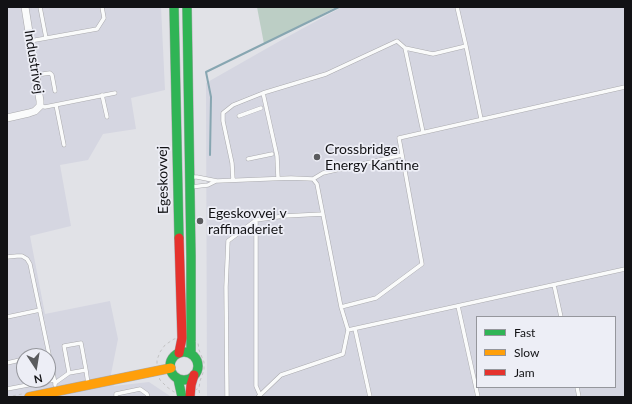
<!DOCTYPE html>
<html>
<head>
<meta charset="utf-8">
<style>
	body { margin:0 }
	#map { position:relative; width:632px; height:404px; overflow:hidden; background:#e1e2e7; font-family:Lato,sans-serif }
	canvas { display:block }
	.frame { position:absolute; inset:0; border:8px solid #121215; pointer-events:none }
	.legend { position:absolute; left:476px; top:316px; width:140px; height:72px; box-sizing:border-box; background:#edeef6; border:1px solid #95969c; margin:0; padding:5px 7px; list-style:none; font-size:12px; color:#121215 }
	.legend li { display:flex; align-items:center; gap:8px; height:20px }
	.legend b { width:20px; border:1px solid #95969c }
	.north { position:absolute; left:16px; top:348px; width:40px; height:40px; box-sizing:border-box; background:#edeef6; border:1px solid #95969c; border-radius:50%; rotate:168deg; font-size:11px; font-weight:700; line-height:16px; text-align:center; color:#121215 }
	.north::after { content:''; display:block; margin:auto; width:14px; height:18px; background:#5a5b5e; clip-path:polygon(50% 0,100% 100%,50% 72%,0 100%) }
</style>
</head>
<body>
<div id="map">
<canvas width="632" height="404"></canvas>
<div class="frame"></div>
<ul class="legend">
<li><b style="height:5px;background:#30b455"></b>Fast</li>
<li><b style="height:5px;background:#ff9f0a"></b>Slow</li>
<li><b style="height:5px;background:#e5322d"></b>Jam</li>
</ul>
<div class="north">N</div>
</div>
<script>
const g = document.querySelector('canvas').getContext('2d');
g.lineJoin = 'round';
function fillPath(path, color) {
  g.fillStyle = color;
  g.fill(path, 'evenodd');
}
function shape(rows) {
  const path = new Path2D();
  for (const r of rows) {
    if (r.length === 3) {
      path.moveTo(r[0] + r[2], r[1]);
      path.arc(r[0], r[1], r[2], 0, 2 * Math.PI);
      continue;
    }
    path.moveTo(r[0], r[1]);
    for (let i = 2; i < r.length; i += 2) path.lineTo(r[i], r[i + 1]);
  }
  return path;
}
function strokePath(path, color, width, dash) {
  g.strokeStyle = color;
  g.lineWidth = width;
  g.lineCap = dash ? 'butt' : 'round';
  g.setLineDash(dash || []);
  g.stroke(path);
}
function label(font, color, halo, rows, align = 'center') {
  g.font = font + ' Lato,sans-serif';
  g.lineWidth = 3.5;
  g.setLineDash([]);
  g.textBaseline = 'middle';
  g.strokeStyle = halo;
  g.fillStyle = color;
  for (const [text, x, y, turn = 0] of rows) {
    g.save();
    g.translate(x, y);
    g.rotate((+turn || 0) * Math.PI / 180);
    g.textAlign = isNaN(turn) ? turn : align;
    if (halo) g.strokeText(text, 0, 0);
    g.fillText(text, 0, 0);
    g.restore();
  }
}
fillPath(shape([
	[7,7,161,7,165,90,131,98,136,129,103,134,88,160,60,165,71,226,30,236,45,314,110,301,118,339,111,374,114,386,149,382,170,396,170,397,7,397],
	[24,356,48,356,48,380,24,380],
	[342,7,625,7,625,397,207,397,206,83,278,42],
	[477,317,615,317,615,387,477,387]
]), '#d5d6e1');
fillPath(shape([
	[257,7,336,7,264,44]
]), '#bccec5');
strokePath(shape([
	[210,155,211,97,206,72,339,7]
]), '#87a6b1', 2);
const lane = shape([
	[40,7,46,38],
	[457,7,466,46,481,119],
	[30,41,97,29,104,18,102,7],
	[405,48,423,132],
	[36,75,50,73,52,75,55,91],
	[263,93,277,156,278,178],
	[102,95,107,117],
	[56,105,64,145],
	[40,106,45,107,115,93],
	[239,116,261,108],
	[248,159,272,154],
	[191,177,197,177,217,181,291,178,313,179,317,184,341,307,376,298,422,264,399,138,625,87],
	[313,179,323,173,402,155],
	[233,180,232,163,223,121,223,113,233,105,263,93,326,74,397,41,405,48,433,54,466,46],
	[191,187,208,185,216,181],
	[256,220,256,386,260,395],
	[7,257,17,256,22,256,27,259,30,264,55,383],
	[554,285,561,317],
	[458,306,478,397],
	[7,317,40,310],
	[355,329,370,397],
	[348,330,625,269],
	[7,363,20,360],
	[86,370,69,373,64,346,81,343,86,370,88,384],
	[55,385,55,383,69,373],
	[577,387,579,397],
	[7,389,54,380],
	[116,397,116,394,140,389,147,394,148,397],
	[227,397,226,287,228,241,256,220,284,216,323,214],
	[258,397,281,375,343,354,348,330,341,307]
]);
const street = shape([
	[7,118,29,113,35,111,40,106,40,101,25,7]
]);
const fast = shape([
	[174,7,179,238],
	[187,7,191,256,191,354],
	[184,366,14],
	[178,379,182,397]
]);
const slow = shape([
	[29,397,171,368]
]);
const jam = shape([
	[179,238,182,338,179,353],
	[190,397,191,385,194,375]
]);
strokePath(lane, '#ababae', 4.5);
strokePath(street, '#ababae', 8);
strokePath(fast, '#ababae', 10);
strokePath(slow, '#ababae', 10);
strokePath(jam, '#ababae', 10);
strokePath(shape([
	[182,338,190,338,198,343,199,350,204,362,204,370,200,381,199,388,190,393,174,392,167,387,160,380,157,371,157,360,160,352,165,345,174,339,182,338],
	[199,390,200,397],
	[7,397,22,394]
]), '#c3c3c4', 1, [3, 3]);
strokePath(lane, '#fafbfb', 3.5);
strokePath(street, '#fafbfb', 7);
strokePath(fast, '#30b455', 9);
strokePath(slow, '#ff9f0a', 9);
strokePath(jam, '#e5322d', 9);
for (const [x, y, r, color] of [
	[317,157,4,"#5a5b5e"],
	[200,221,4,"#5a5b5e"]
]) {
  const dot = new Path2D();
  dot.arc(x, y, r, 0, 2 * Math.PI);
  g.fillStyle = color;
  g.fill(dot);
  strokePath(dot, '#edeef6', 1.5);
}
label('14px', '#121215', '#edeef6', [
	["Industrivej",34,62,81],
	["Egeskovvej",163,180,-91]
]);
label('14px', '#121215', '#edeef6', [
	["Crossbridge",325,149],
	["Energy Kantine",325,165],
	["Egeskovvej v",208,213],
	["raffinaderiet",208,229]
], 'left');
</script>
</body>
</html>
